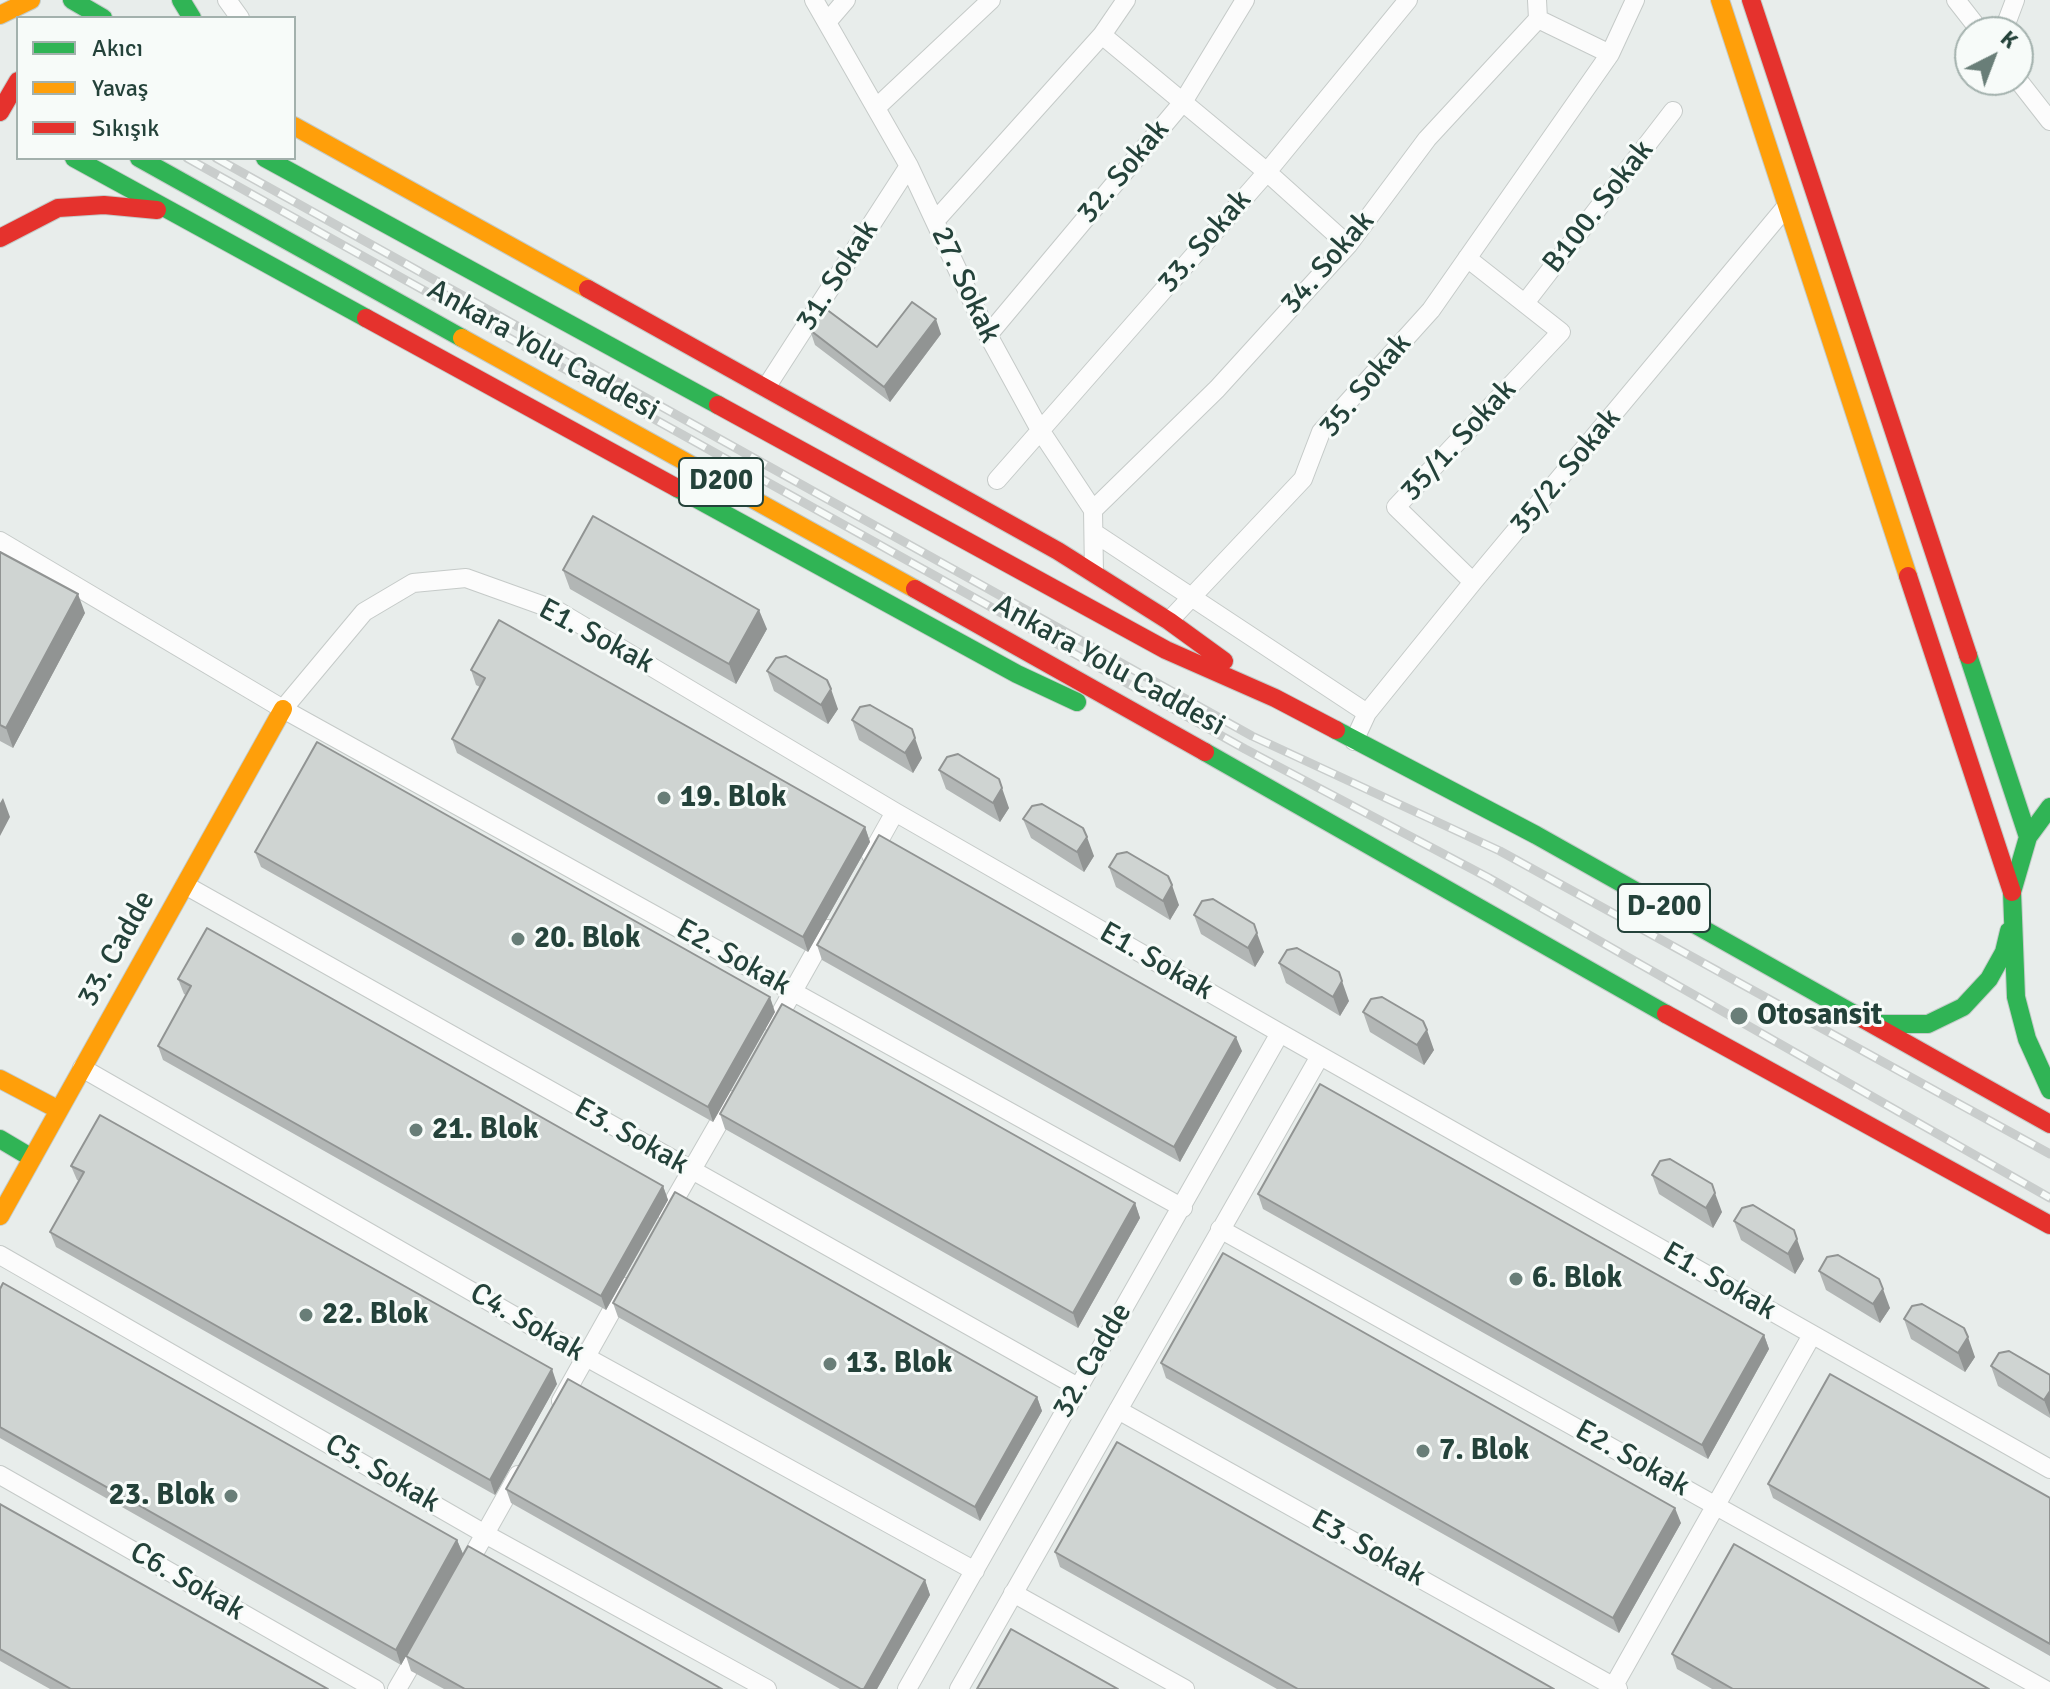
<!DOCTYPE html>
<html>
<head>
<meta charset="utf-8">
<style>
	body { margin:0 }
	#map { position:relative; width:2050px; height:1689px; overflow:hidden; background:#e8edeb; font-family:Signika,sans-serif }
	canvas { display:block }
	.legend { position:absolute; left:16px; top:16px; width:280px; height:144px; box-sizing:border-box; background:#f7fbf9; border:2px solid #a3b1ad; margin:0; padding:10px 14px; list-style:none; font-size:24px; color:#24423a }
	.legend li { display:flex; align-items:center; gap:16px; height:40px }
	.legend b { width:40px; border:2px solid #a3b1ad }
	.north { position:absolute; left:1954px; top:16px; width:80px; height:80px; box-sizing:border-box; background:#f7fbf9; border:2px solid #a3b1ad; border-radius:50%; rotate:42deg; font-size:22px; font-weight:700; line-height:32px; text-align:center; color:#24423a }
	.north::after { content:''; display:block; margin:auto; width:28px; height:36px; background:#697e78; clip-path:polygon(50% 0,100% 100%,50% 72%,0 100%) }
</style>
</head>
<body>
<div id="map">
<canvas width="2050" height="1689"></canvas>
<ul class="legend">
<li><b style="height:10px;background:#30b455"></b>Akıcı</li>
<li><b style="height:10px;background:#ff9f0a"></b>Yavaş</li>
<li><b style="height:10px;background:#e5322d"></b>Sıkışık</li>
</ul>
<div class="north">K</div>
</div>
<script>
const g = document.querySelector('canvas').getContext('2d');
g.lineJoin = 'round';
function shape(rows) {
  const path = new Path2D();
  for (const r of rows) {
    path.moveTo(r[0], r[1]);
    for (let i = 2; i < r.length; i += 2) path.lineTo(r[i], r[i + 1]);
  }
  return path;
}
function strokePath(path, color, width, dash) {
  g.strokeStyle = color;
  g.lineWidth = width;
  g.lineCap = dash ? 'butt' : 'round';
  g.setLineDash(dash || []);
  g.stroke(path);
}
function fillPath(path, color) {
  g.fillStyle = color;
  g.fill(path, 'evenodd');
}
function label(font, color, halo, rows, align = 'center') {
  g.font = font + ' Signika,sans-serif';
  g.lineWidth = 6;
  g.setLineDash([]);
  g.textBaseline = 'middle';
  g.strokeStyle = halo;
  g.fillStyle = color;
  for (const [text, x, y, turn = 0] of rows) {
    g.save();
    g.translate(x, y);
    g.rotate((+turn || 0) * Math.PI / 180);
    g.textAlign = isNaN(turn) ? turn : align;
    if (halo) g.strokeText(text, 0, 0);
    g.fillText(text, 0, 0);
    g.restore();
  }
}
const street = shape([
	[227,0,240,18],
	[814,0,909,166,988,335,1040,430,1093,510,1094,573],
	[1956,0,1981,32],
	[828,21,846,0],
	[2003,32,2015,0],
	[1102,35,1267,172,1348,245],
	[1610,54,1635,0],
	[2018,80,2050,121],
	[877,107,991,0],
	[935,221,1102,35,1126,0],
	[1467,258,1561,332,1396,507,1473,582],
	[1525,303,1673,111],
	[988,335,1183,102,1245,0],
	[767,386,909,166],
	[997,480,1267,172,1408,0],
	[1093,510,1217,389,1348,245,1427,139,1538,19,1537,0],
	[1096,534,1367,713],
	[0,541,283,709,1183,1208],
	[1169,621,1303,479,1321,432,1431,310,1610,54,1538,19],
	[283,709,364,612,413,583,466,578,558,611,895,812,1280,1033,2050,1469],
	[1354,741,1367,713,1473,582,1785,208],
	[871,855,895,812],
	[185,885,1078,1387],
	[774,1025,828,929],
	[82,1068,586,1357,975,1571],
	[667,1213,732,1100],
	[1220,1229,2044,1689],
	[0,1255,485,1534,767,1689],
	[561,1401,625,1287],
	[1118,1410,1618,1689],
	[0,1475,375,1689],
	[464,1571,518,1475],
	[1013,1593,1185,1689],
	[397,1689,422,1646],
	[907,1689,1280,1033],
	[959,1689,1320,1056],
	[1612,1689,1812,1335]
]);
const fast = shape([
	[72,0,103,18],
	[181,0,192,18],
	[74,158,366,318],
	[139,158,462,338],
	[265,158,718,405],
	[677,488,1017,674,1077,702],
	[1968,655,2028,837],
	[1336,730,1536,835,1863,1019],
	[1205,752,1666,1014],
	[2050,807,2028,837,2012,892,2016,997,2027,1039,2050,1090],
	[1875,1024,1928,1024,1963,1007,1989,979,2004,952,2009,931],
	[0,1139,32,1158]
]);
const slow = shape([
	[1720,0,1908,576],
	[0,15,31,0],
	[294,126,588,289],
	[462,338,915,589],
	[0,1079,59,1110],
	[0,1216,283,709]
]);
const jam = shape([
	[1751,0,1968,655],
	[0,112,18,81],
	[0,238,58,208,104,205,157,210],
	[588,289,1058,551,1169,621,1224,661],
	[366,318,677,488],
	[718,405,1166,650,1275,698,1336,730],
	[1908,576,2012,892],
	[915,589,1205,752],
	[1666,1014,2050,1225],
	[1863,1019,2050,1124]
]);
strokePath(street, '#c5cac8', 20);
strokePath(fast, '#c3cbc8', 20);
strokePath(slow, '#c3cbc8', 20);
strokePath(jam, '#c3cbc8', 20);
strokePath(street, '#fcfcfc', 18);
strokePath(fast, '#30b455', 18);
strokePath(slow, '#ff9f0a', 18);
strokePath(jam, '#e5322d', 18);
const rail = shape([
	[187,158,1245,749,1489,878,2050,1198],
	[216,158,1252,736,1500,851,2050,1154]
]);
strokePath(rail, '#c9cdcc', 9);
strokePath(rail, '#f7fbf9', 6, [18]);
fillPath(shape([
	[810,330,877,347,941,334,890,402,815,345],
	[0,552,85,613,13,748,0,741],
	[563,570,767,629,736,684,570,589],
	[471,670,865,827,870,842,808,952,457,753,452,739,480,687,476,685],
	[767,671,838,709,828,724,774,691],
	[852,720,922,758,913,773,859,740],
	[939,770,1009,808,1000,822,946,789],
	[1023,819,1094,856,1084,872,1031,838],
	[255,852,775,1012,713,1122,261,867],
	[1109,867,1179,905,1170,920,1116,887],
	[1194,915,1264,952,1255,967,1201,934],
	[817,945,1242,1051,1180,1162,822,960],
	[1279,963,1349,1001,1340,1016,1286,983],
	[178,979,663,1186,668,1200,606,1310,163,1060,158,1046,186,995,184,994],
	[1363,1012,1434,1050,1424,1065,1370,1032],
	[720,1114,1135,1203,1140,1218,1078,1328,725,1129],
	[71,1166,557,1384,495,1495,56,1247,50,1232,79,1181,77,1180],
	[1652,1175,1722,1212,1713,1228,1659,1194],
	[1258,1194,1764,1335,1769,1349,1708,1459,1263,1209],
	[1734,1221,1804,1259,1795,1274,1741,1240],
	[1819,1271,1890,1308,1880,1323,1826,1290],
	[0,1289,457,1540,463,1554,401,1665,0,1438],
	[613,1303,1037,1397,1042,1411,980,1521,618,1317],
	[1904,1319,1975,1357,1965,1372,1911,1339],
	[1161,1363,1681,1523,1619,1633,1166,1378],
	[1991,1366,2050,1375,2050,1418,1998,1386],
	[1768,1484,2050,1498,2050,1656,1773,1498],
	[506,1489,925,1580,930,1595,877,1689,840,1689,511,1503],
	[0,1504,328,1689,50,1689,0,1661],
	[1055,1552,1554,1689,1277,1689,1060,1567],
	[1672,1654,1989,1689,1712,1689,1677,1669],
	[406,1656,722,1689,444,1689,411,1671]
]), '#b2b6b5');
fillPath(shape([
	[936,319,941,334,890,402,884,387],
	[78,594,85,613,13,748,6,728],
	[759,610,767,629,736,684,729,664],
	[831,689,838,709,828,724,821,705],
	[915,738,922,758,913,773,905,753],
	[1002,788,1009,808,1000,822,993,803],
	[3,798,10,817,0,836,0,803],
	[865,827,870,842,808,952,803,937],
	[1087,837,1094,856,1084,872,1077,852],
	[1172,885,1179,905,1170,920,1163,901],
	[1257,933,1264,952,1255,967,1248,948],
	[1342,981,1349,1001,1340,1016,1333,997],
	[770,997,775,1012,713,1122,708,1107],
	[1427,1030,1434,1050,1424,1065,1417,1045],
	[1236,1037,1242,1051,1180,1162,1174,1147],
	[663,1186,668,1200,606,1310,601,1296],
	[1715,1193,1722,1212,1713,1228,1706,1208],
	[1135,1203,1140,1218,1078,1328,1073,1313],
	[1797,1239,1804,1259,1795,1274,1788,1254],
	[1883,1289,1890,1308,1880,1323,1873,1304],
	[1764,1335,1769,1349,1708,1459,1702,1445],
	[1968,1337,1975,1357,1965,1372,1958,1353],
	[552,1369,557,1384,495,1495,490,1480],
	[2050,1391,2050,1415,2044,1400],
	[1037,1397,1042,1411,980,1521,975,1507],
	[1675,1508,1681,1523,1619,1633,1613,1618],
	[457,1540,463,1554,401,1665,396,1650],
	[925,1580,930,1595,877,1689,864,1689]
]), '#919493');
const building = shape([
	[912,302,936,319,884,387,810,330,826,309,877,347,912,302],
	[593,516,759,610,729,664,563,570,593,516],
	[0,552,78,594,6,728,0,725,0,552],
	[499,620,865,827,803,937,452,739,485,678,471,670,499,620],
	[786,656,827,680,831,689,821,705,767,671,776,658,786,656],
	[870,705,912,729,915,738,905,753,852,720,860,707,870,705],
	[317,742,770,997,708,1107,255,852,317,742],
	[958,754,999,779,1002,788,993,803,939,770,947,757,958,754],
	[1042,804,1083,828,1087,837,1077,852,1023,819,1032,806,1042,804],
	[879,835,1236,1037,1174,1147,817,945,879,835],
	[1127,852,1168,876,1172,885,1163,901,1109,867,1117,854,1127,852],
	[1213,899,1254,924,1257,933,1248,948,1194,915,1202,901,1213,899],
	[207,928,663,1186,601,1296,158,1046,191,986,178,979,207,928],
	[1297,948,1339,972,1342,981,1333,997,1279,963,1287,950,1297,948],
	[1382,997,1423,1021,1427,1030,1417,1045,1363,1012,1371,999,1382,997],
	[782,1004,1135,1203,1073,1313,720,1114,782,1004],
	[1320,1084,1764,1335,1702,1445,1258,1194,1320,1084],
	[100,1115,552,1369,490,1480,50,1232,84,1172,71,1166,100,1115],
	[1670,1159,1712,1184,1715,1193,1706,1208,1652,1175,1660,1161,1670,1159],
	[675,1192,1037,1397,975,1507,613,1303,675,1192],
	[1753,1205,1794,1230,1797,1239,1788,1254,1734,1221,1742,1208,1753,1205],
	[1223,1253,1675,1508,1613,1618,1161,1363,1223,1253],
	[1838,1255,1879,1279,1883,1289,1873,1304,1819,1271,1827,1257,1838,1255],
	[3,1283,457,1540,396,1650,0,1427,0,1289,3,1283],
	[1922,1304,1964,1328,1968,1337,1958,1353,1904,1319,1912,1306,1922,1304],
	[2009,1351,2050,1375,2050,1391,2044,1400,1991,1366,1999,1353,2009,1351],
	[1830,1374,2050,1498,2050,1644,1768,1484,1830,1374],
	[568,1379,925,1580,864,1689,861,1689,506,1489,568,1379],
	[1117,1442,1554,1689,1298,1689,1055,1552,1117,1442],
	[0,1504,328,1689,71,1689,0,1649,0,1504],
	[1734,1544,1989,1689,1733,1689,1672,1654,1734,1544],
	[468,1546,722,1689,465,1689,406,1656,468,1546],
	[1011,1629,1118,1689,977,1689,1011,1629]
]);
fillPath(building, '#cfd4d2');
strokePath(building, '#919493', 2);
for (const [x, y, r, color] of [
	[664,798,8,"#697e78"],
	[518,939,8,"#697e78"],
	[1739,1016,10,"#697e78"],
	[416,1130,8,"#697e78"],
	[1516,1279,8,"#697e78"],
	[306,1315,8,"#697e78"],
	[830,1364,8,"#697e78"],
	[1423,1451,8,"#697e78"],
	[231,1496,8,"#697e78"]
]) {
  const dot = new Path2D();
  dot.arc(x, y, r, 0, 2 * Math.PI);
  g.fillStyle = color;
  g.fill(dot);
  strokePath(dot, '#f7fbf9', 3);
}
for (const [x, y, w] of [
	[721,482,84],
	[1664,908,92]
]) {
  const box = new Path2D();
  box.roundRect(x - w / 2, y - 24, w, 48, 6);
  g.fillStyle = '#f7fbf9';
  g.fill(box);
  strokePath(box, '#24423a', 2);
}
label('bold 28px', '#24423a', null, [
	["D200",721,482],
	["D-200",1664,908]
]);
label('30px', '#24423a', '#f7fbf9', [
	["32. Sokak",1124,172,-50],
	["B100. Sokak",1599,207,-52],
	["33. Sokak",1205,242,-49],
	["34. Sokak",1328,263,-49],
	["31. Sokak",838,276,-57],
	["27. Sokak",965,285,65],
	["Ankara Yolu Caddesi",543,351,29],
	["35. Sokak",1366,386,-50],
	["35/1. Sokak",1459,441,-47],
	["35/2. Sokak",1566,472,-50],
	["E1. Sokak",596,637,28],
	["Ankara Yolu Caddesi",1109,666,29],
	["33. Cadde",117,949,-61],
	["E2. Sokak",733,958,29],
	["E1. Sokak",1156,962,30],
	["E3. Sokak",631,1137,29],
	["E1. Sokak",1719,1282,30],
	["C4. Sokak",527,1323,30],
	["32. Cadde",1093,1361,-60],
	["E2. Sokak",1632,1459,29],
	["C5. Sokak",382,1474,30],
	["E3. Sokak",1368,1549,29],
	["C6. Sokak",187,1582,30]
]);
label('bold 30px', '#24423a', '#f7fbf9', [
	["19. Blok",680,798],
	["20. Blok",534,939],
	["Otosansit",1757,1016],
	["21. Blok",432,1130],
	["6. Blok",1532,1279],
	["22. Blok",322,1315],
	["13. Blok",846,1364],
	["7. Blok",1439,1451],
	["23. Blok",215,1496,"right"]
], 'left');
</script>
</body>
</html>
